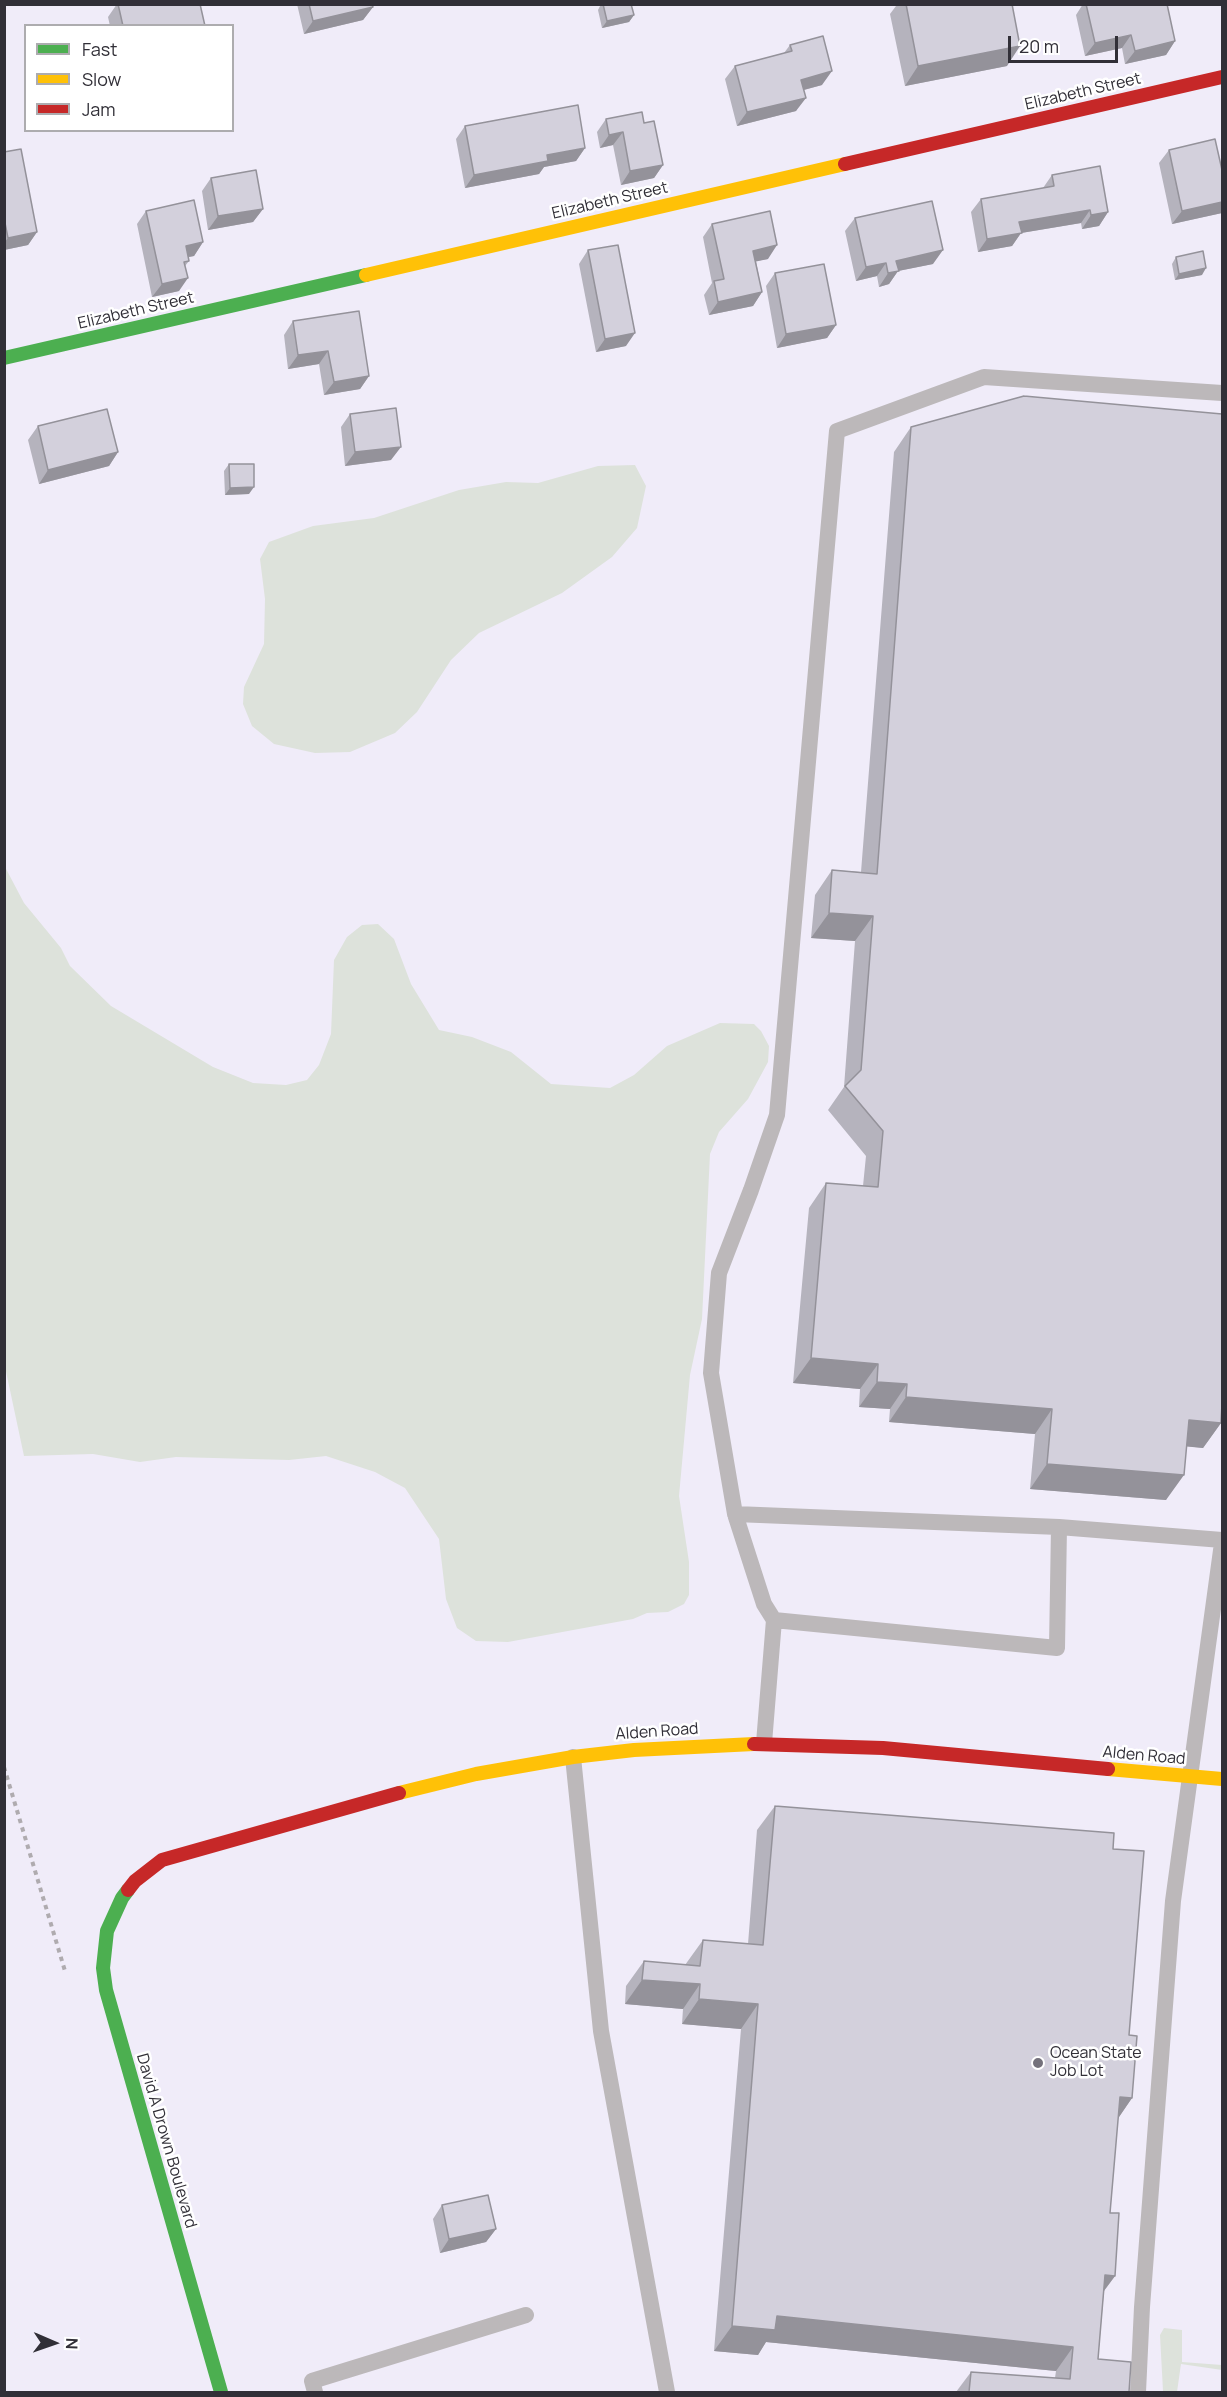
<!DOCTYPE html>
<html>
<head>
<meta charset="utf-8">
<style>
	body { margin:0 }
	#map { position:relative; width:1227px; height:2397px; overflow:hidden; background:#f0ecf9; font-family:Manrope,sans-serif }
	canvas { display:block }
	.frame { position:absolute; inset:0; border:6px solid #312f37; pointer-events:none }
	.legend { position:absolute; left:24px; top:24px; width:210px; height:108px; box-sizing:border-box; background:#fff; border:2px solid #adacaf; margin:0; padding:8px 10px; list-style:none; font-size:18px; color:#312f37 }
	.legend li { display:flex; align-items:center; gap:12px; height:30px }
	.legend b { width:30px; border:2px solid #adacaf }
	.north { position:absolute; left:24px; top:2313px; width:60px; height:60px; -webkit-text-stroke:4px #fff; paint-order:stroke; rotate:92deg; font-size:16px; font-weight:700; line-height:24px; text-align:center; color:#312f37 }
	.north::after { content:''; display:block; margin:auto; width:21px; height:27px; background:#312f37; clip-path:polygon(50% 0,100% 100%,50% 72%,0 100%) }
	.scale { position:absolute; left:1008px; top:36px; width:110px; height:27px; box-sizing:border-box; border:3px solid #312f37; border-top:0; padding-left:8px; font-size:18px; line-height:21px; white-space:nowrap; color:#312f37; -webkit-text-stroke:4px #fff; paint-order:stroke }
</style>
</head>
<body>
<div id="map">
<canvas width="1227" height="2397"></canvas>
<div class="frame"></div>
<ul class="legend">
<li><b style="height:8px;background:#4caf50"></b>Fast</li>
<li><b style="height:8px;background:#ffc107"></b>Slow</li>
<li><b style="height:8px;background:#c62828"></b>Jam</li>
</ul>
<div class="north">N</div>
<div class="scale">20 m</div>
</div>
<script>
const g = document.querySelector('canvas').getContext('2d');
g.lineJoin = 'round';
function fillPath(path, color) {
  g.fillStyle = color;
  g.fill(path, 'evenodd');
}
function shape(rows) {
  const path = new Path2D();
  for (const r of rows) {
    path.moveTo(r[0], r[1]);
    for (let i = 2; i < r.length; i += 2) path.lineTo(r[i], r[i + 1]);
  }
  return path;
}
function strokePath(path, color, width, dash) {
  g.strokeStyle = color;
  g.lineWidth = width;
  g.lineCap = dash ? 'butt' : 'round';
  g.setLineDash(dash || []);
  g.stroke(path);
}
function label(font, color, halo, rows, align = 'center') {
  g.font = font + ' Manrope,sans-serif';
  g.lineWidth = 5;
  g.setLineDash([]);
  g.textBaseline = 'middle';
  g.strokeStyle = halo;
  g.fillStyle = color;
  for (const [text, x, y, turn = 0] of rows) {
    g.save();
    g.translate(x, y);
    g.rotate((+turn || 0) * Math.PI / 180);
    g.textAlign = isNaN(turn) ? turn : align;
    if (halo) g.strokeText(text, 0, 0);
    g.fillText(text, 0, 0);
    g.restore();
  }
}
fillPath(shape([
	[635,465,646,486,637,528,612,557,562,593,479,633,451,660,417,712,395,733,350,752,315,753,274,744,252,726,243,704,244,687,264,644,265,599,260,559,269,542,313,526,374,518,459,490,506,482,538,483,598,466],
	[4,865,24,903,61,948,70,966,111,1006,213,1067,253,1083,286,1085,307,1080,319,1065,331,1034,334,960,347,937,362,925,378,924,394,939,411,984,439,1030,472,1037,511,1052,551,1084,610,1088,634,1075,667,1046,720,1023,754,1024,761,1031,769,1046,768,1062,748,1099,719,1132,710,1154,702,1319,690,1375,679,1496,689,1562,689,1595,684,1604,668,1612,647,1613,633,1619,508,1642,476,1641,457,1628,446,1599,439,1539,405,1488,375,1472,326,1456,289,1460,176,1457,140,1462,93,1454,24,1456,4,1362],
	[1164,2328,1182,2330,1182,2362,1222,2365,1222,2370,1181,2364,1177,2392,1163,2391,1160,2335]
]), '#dde2db');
strokePath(shape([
	[4,1767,65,1971]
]), '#afabaf', 4, [4.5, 4.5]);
strokePath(shape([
	[735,1514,1059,1527,1222,1540],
	[774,1620,1057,1648,1059,1527],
	[764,1743,774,1620,764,1604,735,1514,711,1373,719,1273,751,1190,777,1115,837,431,984,377,1222,393],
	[573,1757,601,2031,667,2392],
	[315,2392,312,2381,526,2315],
	[1138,2392,1142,2307,1173,1901,1222,1543]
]), '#bcb8ba', 16);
strokePath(shape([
	[4,358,366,275],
	[128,1890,122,1898,107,1931,103,1968,106,1990,221,2392]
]), '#4caf50', 14);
strokePath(shape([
	[366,275,845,164],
	[1108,1769,1222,1779],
	[399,1793,476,1774,573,1757,634,1750,754,1744]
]), '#ffc107', 14);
strokePath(shape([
	[845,164,1222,77],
	[754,1744,883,1748,1108,1769],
	[128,1890,135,1881,162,1860,399,1793]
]), '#c62828', 14);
fillPath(shape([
	[117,4,200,4,205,26,110,26,108,17],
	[297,4,372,4,373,7,363,20,304,34],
	[601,4,631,4,634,15,629,22,602,28,598,10],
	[896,4,1012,4,1007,66,905,86,890,14,896,6],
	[1083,4,1167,4,1175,41,1166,55,1125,64,1122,48,1085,56,1076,15],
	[790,45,822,85,804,90,796,111,737,126,725,79,735,66,784,53],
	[606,119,644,123,663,165,654,178,621,185,613,145,600,148,597,132],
	[465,126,585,148,576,161,544,167,539,174,465,188,456,139],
	[1169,150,1222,170,1222,213,1172,224,1159,163],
	[4,152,37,232,28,245,4,250],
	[1052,175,1108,212,1099,226,1082,229,1081,223,1021,233,1012,246,978,252,971,212,981,199,1043,188],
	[211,178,263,209,253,222,208,230,202,191],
	[146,211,203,242,194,256,189,257,189,261,185,266,179,291,152,297,137,224],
	[855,218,933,264,898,271,889,284,879,287,877,276,856,281,845,231],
	[712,224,768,259,756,261,762,292,753,306,709,315,704,295,712,283,703,237],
	[588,250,626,346,596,352,579,264],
	[1176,257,1202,275,1175,280,1172,264],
	[775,273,836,325,827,338,777,348,766,286],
	[293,321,369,376,360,389,324,395,319,364,288,369,284,335],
	[350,414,391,460,345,466,341,427],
	[38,426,118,452,109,466,39,484,28,440],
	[911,427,1221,1423,1203,1448,1186,1446,1166,1500,1030,1489,1035,1434,889,1422,890,1409,859,1407,860,1389,793,1383,809,1208,826,1183,863,1186,866,1156,828,1110,844,1087,855,941,811,938,815,895,832,870,861,872,894,452],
	[229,464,249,494,225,495,224,471],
	[775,1806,1113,1849,1129,2035,1132,2098,1118,2118,1110,2213,1115,2276,1104,2291,1098,2359,1129,2392,956,2392,971,2372,1055,2378,1056,2371,766,2342,758,2355,714,2351,741,2029,682,2024,683,2009,625,2004,626,1986,644,1961,685,1965,703,1940,748,1944,757,1830],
	[442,2205,496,2229,486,2242,440,2253,433,2219]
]), '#b5b3bd');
fillPath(shape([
	[373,7,363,20,304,34,313,21],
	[634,15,629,22,602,28,607,21],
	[1131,35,1122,48,1085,56,1095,43],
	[1175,41,1166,55,1125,64,1135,51],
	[1020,46,1007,66,905,86,918,66],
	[832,71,822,85,792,93,801,80],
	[806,98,796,111,737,126,747,112],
	[623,132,613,145,600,148,609,135],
	[585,148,576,161,544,167,539,174,465,188,474,175,547,155],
	[663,165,654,178,621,185,630,171],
	[1222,202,1222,213,1172,224,1182,211],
	[263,209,253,222,208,230,218,216],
	[1090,210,1081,223,1021,233,1012,246,978,252,987,239,1019,222],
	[1108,212,1099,226,1082,229,1091,215],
	[37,232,28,245,4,250,4,243,8,238],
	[203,242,194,256,177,259,186,246],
	[777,245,768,259,744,264,753,251],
	[943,250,933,264,898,271,889,284,879,287,896,261],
	[886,263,877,276,856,281,866,267],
	[1206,268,1202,275,1175,280,1179,274],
	[188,278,179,291,152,297,162,284],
	[762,292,753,306,709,315,718,302],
	[836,325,827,338,777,348,786,334],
	[635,333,626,346,596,352,605,339],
	[328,351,319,364,288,369,298,355],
	[369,376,360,389,324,395,334,382],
	[401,447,391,460,345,466,355,452],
	[118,452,109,466,39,484,48,470],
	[254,487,249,494,225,495,230,488],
	[829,913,873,916,855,941,811,938],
	[811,1358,878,1364,860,1389,793,1383],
	[877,1382,907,1384,890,1409,859,1407],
	[906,1397,1052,1409,1035,1434,889,1422],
	[1189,1420,1221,1423,1203,1448,1171,1445],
	[1047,1464,1184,1475,1166,1500,1030,1489],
	[642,1980,700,1984,683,2009,625,2004],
	[699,1999,758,2004,741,2029,682,2024],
	[1120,2097,1132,2098,1115,2123],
	[496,2229,486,2242,440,2253,449,2239],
	[1105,2275,1115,2276,1097,2300],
	[777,2316,1073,2347,1056,2371,766,2342,758,2355,714,2351,732,2326]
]), '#94929a');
const building = shape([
	[118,4,200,4,205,26,123,26,118,4],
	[309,4,372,4,373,7,313,21,309,4],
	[603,4,631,4,634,15,607,21,603,4],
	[906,4,1012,4,1020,46,918,66,906,4],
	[1086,4,1167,4,1175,41,1135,51,1131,35,1095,43,1086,4],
	[823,36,832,71,801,80,806,98,747,112,735,66,792,51,790,45,823,36],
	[578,105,585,148,547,155,548,161,474,175,465,126,578,105],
	[642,112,644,123,654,121,663,165,630,171,623,132,609,135,606,119,642,112],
	[1215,139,1222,170,1222,202,1182,211,1169,150,1215,139],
	[21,149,37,232,8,238,4,218,4,152,21,149],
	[1100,166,1108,212,1091,215,1090,210,1019,222,1022,233,987,239,981,199,1054,186,1052,175,1100,166],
	[256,170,263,209,218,216,211,178,256,170],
	[194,200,203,242,186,246,189,261,184,262,188,278,162,284,146,211,194,200],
	[932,201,943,250,896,261,899,271,888,273,886,263,866,267,855,218,932,201],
	[770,211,777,245,753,251,762,292,718,302,714,281,724,279,712,224,770,211],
	[618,245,635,333,605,339,588,250,618,245],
	[1203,251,1206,268,1179,274,1176,257,1203,251],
	[824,264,836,325,786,334,775,273,824,264],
	[359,311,369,376,334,382,328,351,298,355,293,321,359,311],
	[1024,396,1222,414,1222,1403,1221,1423,1189,1420,1184,1475,1047,1464,1052,1409,906,1397,907,1384,877,1382,878,1364,811,1358,826,1183,878,1187,883,1131,845,1086,861,1070,873,916,829,913,832,870,877,874,911,427,1024,396],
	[396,408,401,447,355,452,350,414,396,408],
	[107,409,118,452,48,470,38,426,107,409],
	[229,464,254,464,254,487,230,488,229,464],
	[775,1806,1114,1833,1113,1849,1144,1851,1129,2035,1137,2036,1132,2098,1120,2097,1110,2213,1119,2213,1115,2276,1105,2275,1098,2359,1131,2362,1129,2392,969,2392,971,2372,1070,2379,1073,2347,777,2316,775,2330,732,2326,758,2004,699,1999,700,1984,642,1980,644,1961,700,1966,703,1940,763,1945,775,1806],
	[488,2195,496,2229,449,2239,442,2205,488,2195]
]);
fillPath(building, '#d3d0dc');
strokePath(building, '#94929a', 1.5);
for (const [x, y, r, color] of [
	[1038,2063,6,"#74717b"]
]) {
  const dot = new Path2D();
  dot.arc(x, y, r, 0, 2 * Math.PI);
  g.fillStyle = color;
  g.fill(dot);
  strokePath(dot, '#fff', 2);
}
label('16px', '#312f37', '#fff', [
	["Elizabeth Street",1083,92,-13],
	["Elizabeth Street",610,201,-13],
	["Elizabeth Street",136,311,-13],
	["Alden Road",657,1732,-4],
	["Alden Road",1144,1756,5],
	["David A Drown Boulevard",166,2141,74]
]);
label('16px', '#312f37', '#fff', [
	["Ocean State",1050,2054],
	["Job Lot",1050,2072]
], 'left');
</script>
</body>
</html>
